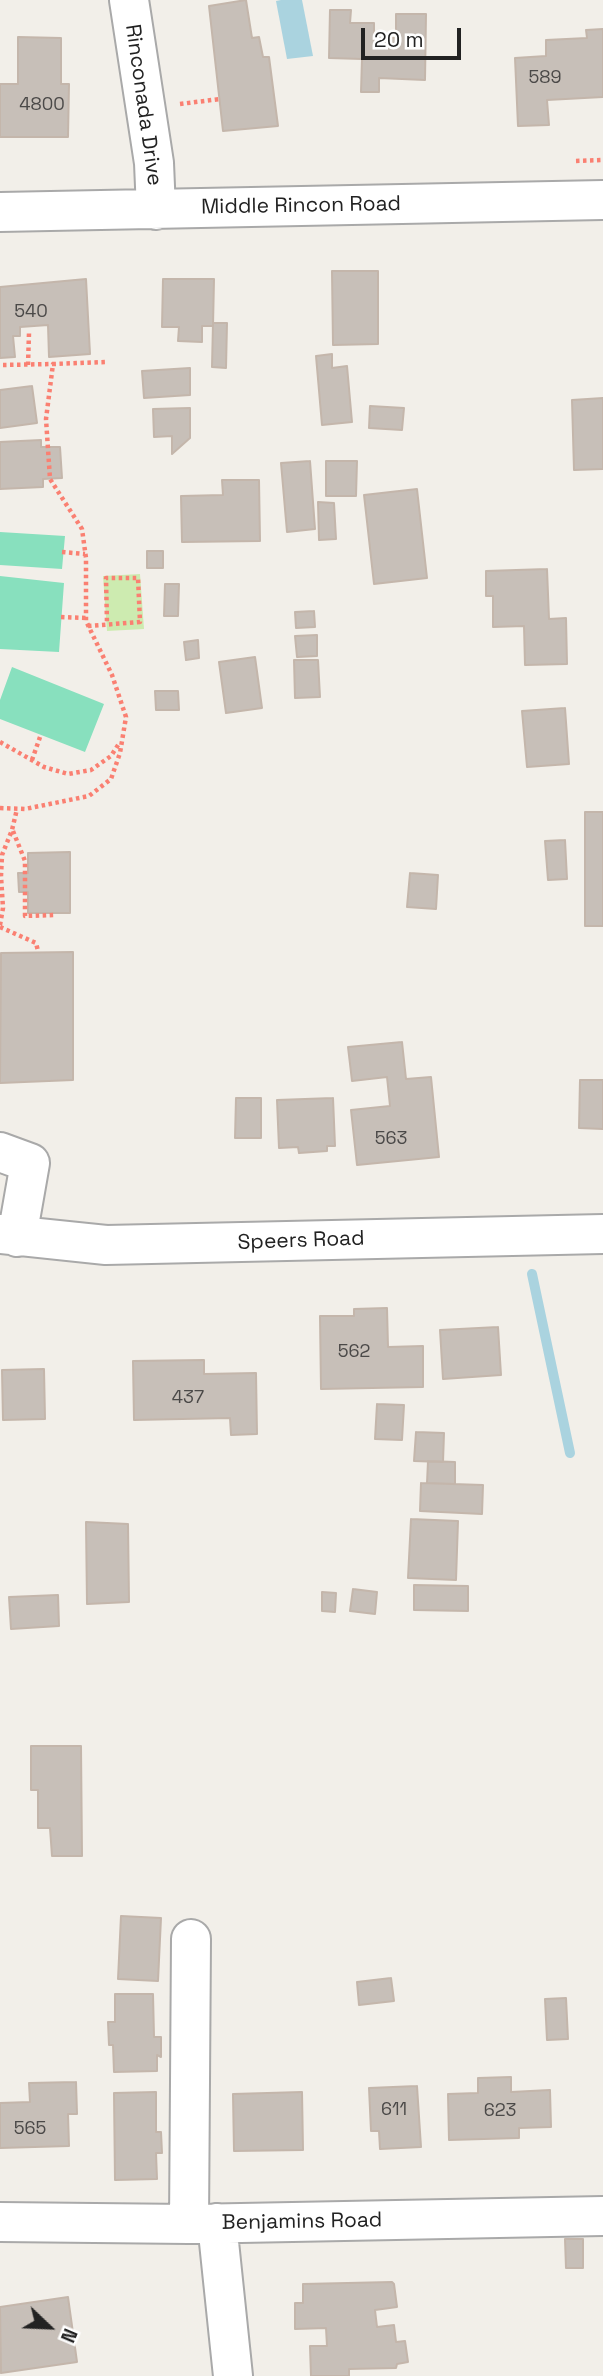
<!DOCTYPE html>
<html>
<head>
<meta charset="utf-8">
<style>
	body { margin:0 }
	#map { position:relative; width:603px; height:2376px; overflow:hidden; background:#f2efe9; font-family:"Space Grotesk",sans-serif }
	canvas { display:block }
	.north { position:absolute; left:14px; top:2292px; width:70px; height:70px; -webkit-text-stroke:5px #fff; paint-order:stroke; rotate:113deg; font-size:19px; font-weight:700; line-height:28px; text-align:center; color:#222 }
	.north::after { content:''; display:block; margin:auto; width:24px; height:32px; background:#222; clip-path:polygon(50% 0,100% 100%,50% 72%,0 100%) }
	.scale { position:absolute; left:361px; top:28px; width:100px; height:32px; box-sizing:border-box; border:4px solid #222; border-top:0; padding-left:9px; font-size:21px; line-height:24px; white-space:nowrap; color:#222; -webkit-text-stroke:5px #fff; paint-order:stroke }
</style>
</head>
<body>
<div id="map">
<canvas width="603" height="2376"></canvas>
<div class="north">N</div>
<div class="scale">20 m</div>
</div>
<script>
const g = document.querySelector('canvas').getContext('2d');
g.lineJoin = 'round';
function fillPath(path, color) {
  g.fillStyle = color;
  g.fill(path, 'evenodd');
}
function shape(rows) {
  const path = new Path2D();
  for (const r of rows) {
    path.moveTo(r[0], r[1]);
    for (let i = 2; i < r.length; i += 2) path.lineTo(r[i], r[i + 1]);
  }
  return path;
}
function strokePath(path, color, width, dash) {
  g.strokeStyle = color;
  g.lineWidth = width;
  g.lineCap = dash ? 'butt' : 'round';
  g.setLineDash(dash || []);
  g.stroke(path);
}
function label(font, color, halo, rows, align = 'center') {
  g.font = font + ' "Space Grotesk",sans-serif';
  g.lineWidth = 5;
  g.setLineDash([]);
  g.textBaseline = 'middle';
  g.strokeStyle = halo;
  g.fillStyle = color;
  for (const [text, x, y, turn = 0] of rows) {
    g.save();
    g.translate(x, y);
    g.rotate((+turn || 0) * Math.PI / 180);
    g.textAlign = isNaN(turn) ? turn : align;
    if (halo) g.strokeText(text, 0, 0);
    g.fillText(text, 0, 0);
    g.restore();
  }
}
fillPath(shape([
	[140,574,144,629,107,631,103,576]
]), '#cdebb0');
fillPath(shape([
	[0,532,65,536,62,569,0,565],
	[0,576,64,583,59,652,0,649],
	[12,667,104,704,85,752,0,719,0,700]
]), '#88e0be');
fillPath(shape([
	[281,0,302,0,313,56,287,59,276,1]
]), '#aad3df');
strokePath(shape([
	[532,1274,570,1453]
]), '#aad3df', 10);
const building = shape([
	[246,0,252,38,259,37,263,57,269,57,278,126,223,131,209,6,246,0],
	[330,10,351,10,350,23,374,23,374,38,396,38,396,14,426,14,425,80,379,78,379,92,361,92,362,59,329,58,330,10],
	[603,29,603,97,547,100,549,125,518,126,515,58,546,56,546,40,587,38,586,30,603,29],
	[18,37,61,38,61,84,69,84,68,137,0,137,0,84,18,84,18,37],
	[332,271,378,271,378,344,333,345,332,271],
	[86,279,90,354,49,357,48,325,20,327,20,336,13,336,15,357,0,358,0,287,86,279],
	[163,279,214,279,213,326,202,326,202,342,178,341,179,327,162,327,163,279],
	[213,323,227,323,226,368,212,367,213,323],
	[332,354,332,368,347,366,352,422,322,425,316,356,332,354],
	[190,368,190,395,144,398,142,371,190,368],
	[32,386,37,423,0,428,0,390,32,386],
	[603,398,603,469,574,470,572,400,603,398],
	[370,406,404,408,402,430,369,428,370,406],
	[190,408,190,438,172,454,172,436,154,437,153,409,190,408],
	[41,440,41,447,60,447,62,478,43,479,43,487,0,489,0,442,41,440],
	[310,461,315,529,287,532,281,463,310,461],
	[326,461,357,461,356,496,326,496,326,461],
	[222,480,259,480,260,541,182,542,181,496,223,495,222,480],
	[417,489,427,578,374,584,364,495,417,489],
	[318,502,334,503,336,539,319,540,318,502],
	[147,551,163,551,163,568,147,568,147,551],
	[547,569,549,619,566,618,567,664,525,665,524,626,493,627,493,596,486,596,486,571,547,569],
	[165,584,179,584,178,616,164,616,165,584],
	[314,611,315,627,296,628,295,612,314,611],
	[317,635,317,656,297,657,295,636,317,635],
	[198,640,199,658,186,660,184,642,198,640],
	[255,657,262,708,226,713,219,662,255,657],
	[294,660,318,660,320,697,295,698,294,660],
	[155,691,178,691,179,710,156,710,155,691],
	[565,708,569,764,527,767,522,711,565,708],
	[585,812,603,812,603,926,585,926,585,812],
	[565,840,567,879,548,880,545,841,565,840],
	[70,852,70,913,28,913,28,892,19,892,18,873,28,873,28,853,70,852],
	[410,873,438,875,436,909,407,907,410,873],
	[73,952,73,1080,0,1083,1,953,73,952],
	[402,1042,406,1079,431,1077,439,1157,357,1165,351,1110,390,1106,387,1077,352,1081,348,1047,402,1042],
	[580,1080,603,1080,603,1129,579,1128,580,1080],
	[236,1098,261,1098,261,1138,235,1138,236,1098],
	[333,1098,335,1146,327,1146,327,1151,299,1153,298,1147,279,1148,277,1100,333,1098],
	[387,1308,388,1347,423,1346,423,1387,321,1389,320,1316,354,1316,354,1309,387,1308],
	[498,1327,501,1375,443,1379,440,1330,498,1327],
	[204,1360,204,1374,256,1373,257,1434,231,1435,230,1418,134,1420,133,1361,204,1360],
	[44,1369,45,1419,3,1420,2,1370,44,1369],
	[377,1404,404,1405,402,1440,375,1439,377,1404],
	[416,1432,444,1433,443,1462,414,1461,416,1432],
	[428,1461,455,1462,455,1484,427,1483,428,1461],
	[421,1483,483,1485,482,1514,420,1511,421,1483],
	[411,1519,458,1521,456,1580,408,1578,411,1519],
	[86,1522,128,1524,129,1602,87,1604,86,1522],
	[414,1585,468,1586,468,1611,414,1610,414,1585],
	[353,1589,377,1592,375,1614,350,1611,353,1589],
	[322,1592,336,1593,335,1612,322,1611,322,1592],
	[58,1595,59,1626,11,1629,9,1597,58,1595],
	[31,1746,81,1746,82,1856,52,1856,50,1828,38,1828,38,1790,31,1790,31,1746],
	[121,1916,161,1918,158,1981,118,1979,121,1916],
	[391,1978,394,2001,359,2005,357,1982,391,1978],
	[115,1994,153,1994,154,2037,161,2037,161,2057,157,2055,157,2071,114,2072,113,2045,109,2045,108,2022,115,2022,115,1994],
	[566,1998,568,2039,547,2040,545,1999,566,1998],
	[511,2077,511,2092,550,2090,551,2127,519,2128,519,2138,449,2140,448,2094,478,2093,478,2078,511,2077],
	[76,2082,77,2114,68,2114,69,2146,0,2148,0,2103,30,2102,29,2083,76,2082],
	[417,2086,421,2147,380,2149,379,2131,371,2131,369,2088,417,2086],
	[156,2092,156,2132,161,2132,162,2153,156,2153,157,2179,115,2180,114,2093,156,2092],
	[302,2092,303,2150,234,2151,233,2094,302,2092],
	[565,2239,583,2239,583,2268,566,2268,565,2239],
	[392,2282,394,2284,397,2307,375,2310,377,2327,394,2325,396,2342,405,2341,408,2362,397,2364,396,2368,349,2369,349,2376,311,2376,310,2346,327,2346,326,2328,295,2329,295,2303,303,2303,303,2284,392,2282],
	[68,2297,77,2362,1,2373,0,2307,68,2297]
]);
fillPath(building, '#c7bfb8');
strokePath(building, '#c4b6ab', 2);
const minor = shape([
	[129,0,154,163,156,210],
	[0,212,603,200],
	[0,1152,30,1163,17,1237],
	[0,1234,106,1245,603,1234],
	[0,2222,189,2224,603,2216],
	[217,2223,233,2376],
	[189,2224,191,1939]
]);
strokePath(minor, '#a9a9a9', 42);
strokePath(shape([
	[180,104,220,99],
	[576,161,603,160],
	[3,365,53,364],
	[28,365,29,333],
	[62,552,85,554],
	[61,617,86,618],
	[88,626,140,622,138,578,106,578,107,624],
	[0,742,44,767,68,774,91,770,111,756,120,742],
	[32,760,40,737],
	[0,808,25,809,89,796,111,779,120,753,126,717,112,675,86,621,86,558,82,529,50,479,46,419,53,364,106,362],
	[13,831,25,861,25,916,54,915],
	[0,925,3,908,1,876,2,855,12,830,17,809],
	[0,927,36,943,38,951]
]), '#fa8072', 4.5, [3.5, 3.5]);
strokePath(minor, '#fff', 38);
label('18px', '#4b4948', null, [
	["589",545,78],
	["4800",42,105],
	["540",31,312],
	["563",391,1139],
	["562",354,1352],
	["437",188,1398],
	["611",394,2110],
	["623",500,2111],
	["565",30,2129]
]);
label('21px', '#222', '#fff', [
	["Rinconada Drive",143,105,82],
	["Middle Rincon Road",301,206,-1],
	["Speers Road",301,1241,-2],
	["Benjamins Road",302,2222,-1]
]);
</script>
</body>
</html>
